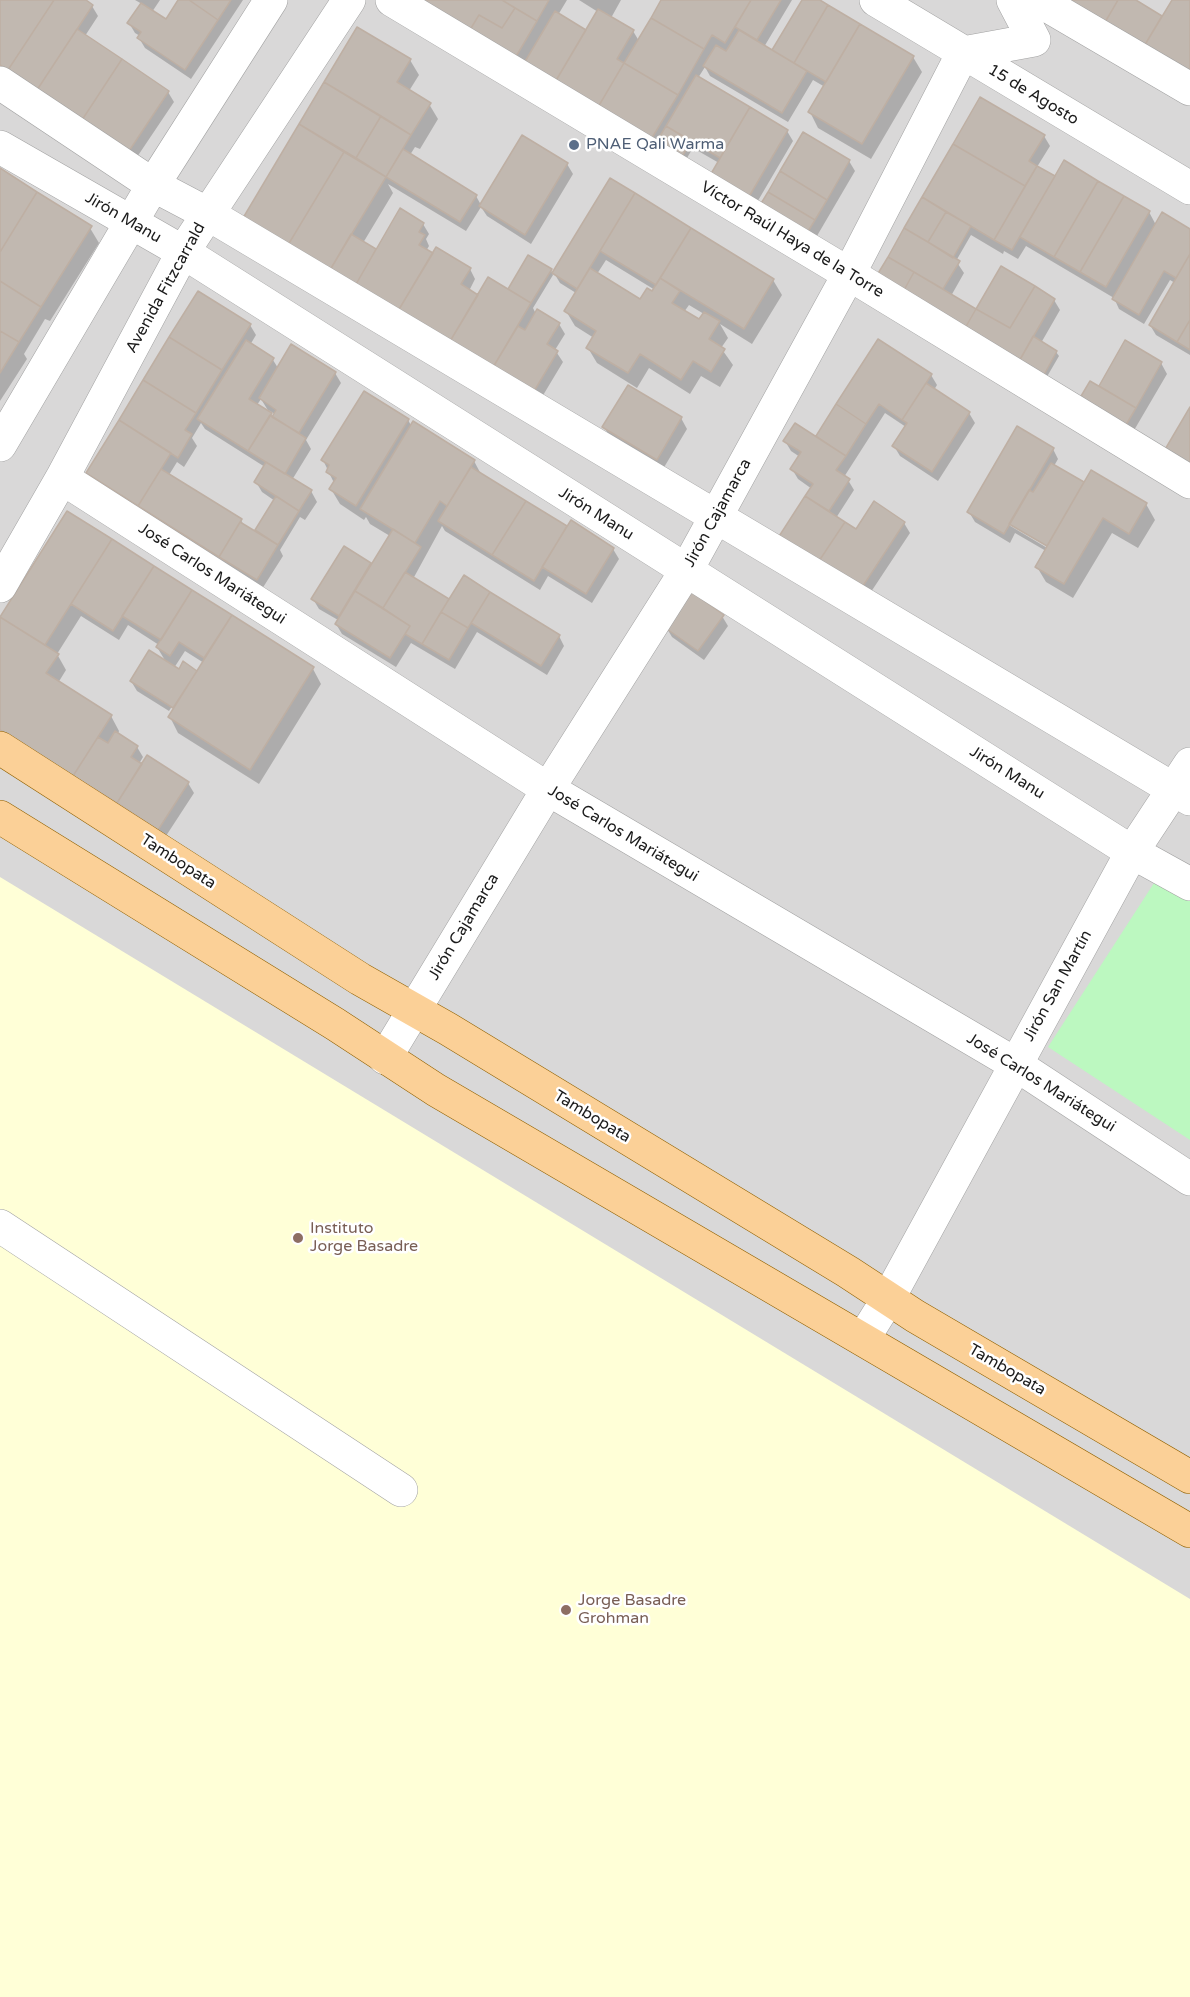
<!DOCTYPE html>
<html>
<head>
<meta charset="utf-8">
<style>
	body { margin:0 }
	canvas { display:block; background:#ede9e0 }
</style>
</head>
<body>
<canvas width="1190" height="1997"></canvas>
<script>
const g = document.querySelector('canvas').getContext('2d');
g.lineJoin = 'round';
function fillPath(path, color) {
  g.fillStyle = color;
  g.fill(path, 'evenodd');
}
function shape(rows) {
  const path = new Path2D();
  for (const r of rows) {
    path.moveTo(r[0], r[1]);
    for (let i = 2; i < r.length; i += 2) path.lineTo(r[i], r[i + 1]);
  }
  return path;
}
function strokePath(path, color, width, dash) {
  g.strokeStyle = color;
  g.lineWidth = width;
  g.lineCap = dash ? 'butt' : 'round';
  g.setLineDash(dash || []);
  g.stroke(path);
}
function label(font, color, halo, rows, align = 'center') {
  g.font = font + ' "Varela Round",sans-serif';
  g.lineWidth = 5;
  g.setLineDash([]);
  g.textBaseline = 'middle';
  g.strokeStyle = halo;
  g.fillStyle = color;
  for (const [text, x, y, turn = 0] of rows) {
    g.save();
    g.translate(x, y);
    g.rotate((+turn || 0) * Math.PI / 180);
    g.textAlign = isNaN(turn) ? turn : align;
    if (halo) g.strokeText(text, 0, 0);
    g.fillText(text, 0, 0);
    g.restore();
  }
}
fillPath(shape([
	[0,0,1190,0,1190,1997,0,1997]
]), '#d9d8d8');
fillPath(shape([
	[0,877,1190,1599,1190,1997,0,1997]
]), '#ffffd7');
fillPath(shape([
	[1165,866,1190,882,1190,1140,1048,1047]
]), '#bcf8c0');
fillPath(shape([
	[0,0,83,0,92,6,98,16,85,36,168,92,174,102,135,160,0,73],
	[135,0,160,0,152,12,166,21,180,0,243,0,191,79,145,48,139,38,140,36,135,33,129,23,142,4],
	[395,0,567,0,558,15,586,32,598,12,579,0,621,0,611,18,633,31,639,41,663,0,792,0,764,47,773,52,803,0,817,0,913,57,922,72,871,159,818,128,810,112,825,87,813,80,788,122,710,76,705,67,698,78,787,131,793,141,749,216,719,163,693,148,679,171],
	[358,29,410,60,419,75,409,91,429,104,438,119,420,149,415,147,410,155,476,196,481,205,567,164,573,174,531,244,487,216,481,207,466,231,388,184,393,193,363,243,377,251,423,224,429,234,426,239,429,246,426,251,470,269,475,279,469,291,479,297,509,291,529,257,551,270,553,275,533,308,536,314,559,324,565,334,555,350,563,362,539,402,245,218],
	[981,99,1044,136,1050,146,1037,167,1055,178,1149,212,1156,225,1190,231,1190,355,1156,335,1150,325,1175,283,1170,280,1144,324,1119,309,1114,298,1026,246,1018,259,1004,251,1003,254,971,235,956,261,964,273,951,296,977,310,1054,300,1060,310,1041,343,1056,352,1059,356,1041,387,873,285],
	[849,161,855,171,807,253,762,225],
	[0,170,90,228,99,243,50,321,45,319,24,354,27,359,0,401],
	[610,180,773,280,782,295,752,344,720,324,728,338,721,348,733,365,720,387,701,376,690,394,649,368,637,388,597,363,588,348,594,338,575,326,566,311,576,293,560,283,554,273],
	[606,260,655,290,653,293,641,301,597,274],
	[689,305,704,314,700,321,684,312],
	[250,325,256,335,250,345,273,360,278,368,292,346,335,373,341,383,306,440,311,449,292,480,311,491,317,502,305,520,300,517,280,550,283,556,262,589,93,484,87,473],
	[261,399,269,412,257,405],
	[268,410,275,414,273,418],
	[201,423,205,429,265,467,256,482,262,492,275,501,257,530,259,535,244,526,241,520,169,475,177,462,184,467,197,446,192,438],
	[879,341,931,375,937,385,934,390,969,413,975,423,938,481,900,456,894,446,906,427,885,413,844,477,848,480,854,490,836,518,857,532,904,523,910,533,863,604,777,541,812,489,798,479,792,469,800,457,791,451,785,441,816,438],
	[1126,342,1161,363,1167,374,1126,444,1099,388],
	[681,418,687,429,663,469,610,437,604,427],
	[408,420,412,427,474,461,482,476,567,528,613,549,619,559,592,603,548,576,540,590,445,531,442,526,413,579,449,601,559,636,564,646,547,675,477,632,455,669,411,643,396,667,342,634,336,624,338,620,319,609,313,599,345,548,372,565,390,536,370,524,366,517,364,520,340,504,331,489,334,483,323,460],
	[1053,449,1058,459,1054,466,1085,484,1092,472,1146,504,1155,520,1138,548,1112,533,1073,598,1046,582,1037,567,1046,551,1015,533,1010,543,975,522,969,512],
	[1003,519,1049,546,1049,549,1002,521],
	[67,513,313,669,321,684,259,784,178,733,170,717,194,679,191,677,169,711,137,691,131,681,166,662,157,647,159,645,128,625,119,640,81,616,57,654,66,670,58,683,111,716,119,731,118,734,137,747,143,757,139,764,188,783,194,793,164,839,0,738,0,620],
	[185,651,204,663,197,673,179,671,174,668],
	[722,616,728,626,704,660,672,637,666,627]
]), '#0003');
const building = shape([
	[0,0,54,0,8,70,0,65,0,0],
	[54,0,86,0,93,5,37,90,8,70,54,0],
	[178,0,189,0,218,20,185,70,137,38,141,32,127,23,141,3,166,19,178,0],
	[189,0,231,0,218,20,189,0],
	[402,0,502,0,515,8,502,28,479,15,465,38,402,0],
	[502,0,549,0,537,21,502,0],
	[661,0,751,0,725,43,712,35,704,49,651,18,661,0],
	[751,0,781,0,757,40,735,27,751,0],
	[802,0,820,0,828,5,794,63,772,50,802,0],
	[1064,0,1118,0,1104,24,1064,0],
	[1118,0,1136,0,1162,16,1143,48,1104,24,1118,0],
	[1172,0,1190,0,1190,76,1143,48,1172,0],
	[828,5,860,24,826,82,794,63,828,5],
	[515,8,537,21,511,65,465,38,479,15,502,28,515,8],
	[598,9,634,30,617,59,624,63,594,114,551,89,598,9],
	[555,11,586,30,551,89,520,70,555,11],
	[651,18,704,49,678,95,624,63,651,18],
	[860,24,914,56,862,144,808,112,860,24],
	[357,27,411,59,397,82,431,103,411,135,324,82,357,27],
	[77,29,122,59,82,120,37,90,77,29],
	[739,30,807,71,782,113,703,66,716,45,726,51,739,30],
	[122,59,169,91,129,151,82,120,122,59],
	[624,63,678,95,647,146,594,114,624,63],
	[696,75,750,107,720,158,666,126,696,75],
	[324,82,381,116,356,158,299,124,324,82],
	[980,97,1045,135,1029,161,1037,166,1025,186,953,144,980,97],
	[750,107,788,130,743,207,705,184,750,107],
	[381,116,411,135,386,177,356,158,381,116],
	[299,124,344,152,288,245,243,218,299,124],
	[666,126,691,141,676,168,650,153,666,126],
	[803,132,850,160,827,200,780,171,803,132],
	[522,135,568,163,525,235,479,206,522,135],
	[953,144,1025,186,994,240,922,197,953,144],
	[403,149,477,195,460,222,386,177,403,149],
	[344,152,386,177,330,270,288,245,344,152],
	[1064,160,1098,181,1054,257,1020,237,1064,160],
	[1037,166,1055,176,1012,250,994,240,1037,166],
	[0,168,37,192,0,252,0,168],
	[780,171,827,200,815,220,768,192,780,171],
	[610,178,635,193,577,289,552,273,610,178],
	[1098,181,1124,196,1080,272,1054,257,1098,181],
	[37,192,92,226,41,307,0,281,0,252,37,192],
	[768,192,815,220,801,243,754,215,768,192],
	[635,193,691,228,656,285,600,251,635,193],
	[1124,196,1150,211,1106,287,1080,272,1124,196],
	[922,197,946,212,928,242,904,228,922,197],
	[400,208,424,223,419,232,425,235,419,245,433,253,398,311,355,286,400,208],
	[946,212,971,226,953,258,928,242,946,212],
	[1162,212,1190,229,1190,254,1176,278,1164,271,1139,315,1112,299,1162,212],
	[691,228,774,279,744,329,660,278,691,228],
	[904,228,960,261,943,289,888,257,904,228],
	[351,234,376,249,355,286,330,270,351,234],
	[436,247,471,268,461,284,478,295,449,343,398,311,436,247],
	[1190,254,1190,320,1177,342,1149,325,1190,254],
	[528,255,552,269,531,303,508,289,528,255],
	[888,257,914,272,898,301,871,285,888,257],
	[1001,266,1035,286,1010,328,976,309,1001,266],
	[590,268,640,299,647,288,652,291,660,278,680,291,672,303,699,319,704,312,720,321,709,339,725,349,711,372,693,361,681,380,640,354,628,373,586,348,596,331,564,311,590,268],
	[914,272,976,309,960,337,898,301,914,272],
	[488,277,531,303,492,369,449,343,488,277],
	[0,281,41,307,19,342,0,331,0,281],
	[1035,286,1055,299,1014,370,960,337,976,309,1010,328,1035,286],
	[198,291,251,324,222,370,169,337,198,291],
	[537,309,560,323,547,344,558,351,533,393,492,369,518,326,525,330,537,309],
	[1190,320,1190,350,1177,342,1190,320],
	[0,331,19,342,0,373,0,331],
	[1033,336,1057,351,1039,384,1014,370,1033,336],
	[169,337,222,370,196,413,143,380,169,337],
	[878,339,932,374,902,420,879,404,866,424,836,404,878,339],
	[246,340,274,358,249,399,272,413,248,451,197,419,246,340],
	[1125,340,1162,362,1136,408,1099,386,1125,340],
	[291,344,336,372,299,433,272,417,276,410,259,398,291,344],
	[143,380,196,413,185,430,192,434,178,458,119,420,143,380],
	[1090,381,1136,408,1120,435,1074,408,1090,381],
	[926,383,970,412,932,472,892,446,907,423,902,420,926,383],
	[628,385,682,417,657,460,602,427,628,385],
	[364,391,409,419,356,506,329,489,336,478,326,472,329,465,321,460,364,391],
	[836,404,866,424,846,456,816,436,836,404],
	[1190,407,1190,475,1160,458,1190,407],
	[270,415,306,438,285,474,248,451,270,415],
	[119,420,171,453,138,506,86,473,119,420],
	[413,421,475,460,447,506,440,501,415,543,360,509,413,421],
	[795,423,846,456,836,470,850,479,829,511,805,496,813,484,790,469,801,452,783,441,795,423],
	[1017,426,1054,448,1004,534,967,512,1017,426],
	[266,462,312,490,299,511,254,482,266,462],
	[1051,463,1084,482,1047,546,1009,524,1029,490,1033,492,1051,463],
	[471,467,526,501,492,555,438,521,471,467],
	[161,469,242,519,219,557,138,506,161,469],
	[1091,470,1147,503,1129,534,1103,518,1064,584,1035,567,1091,470],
	[276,496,299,511,278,545,255,530,276,496],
	[805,496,845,522,815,567,776,541,805,496],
	[526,501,567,526,534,581,492,555,526,501],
	[874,501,905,522,857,595,815,567,845,522,856,529,874,501],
	[67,511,112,539,45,645,0,617,67,511],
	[571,520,614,548,586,594,542,567,571,520],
	[240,522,278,545,257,580,219,557,240,522],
	[393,529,421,547,383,608,355,591,393,529],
	[112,539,154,566,113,631,71,604,112,539],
	[344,546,371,563,339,616,311,599,344,546],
	[154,566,192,590,161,640,122,616,154,566],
	[405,572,449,599,422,644,405,634,410,626,383,608,405,572],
	[464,575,490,592,468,628,441,612,464,575],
	[192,590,232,615,204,658,179,642,170,656,156,647,192,590],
	[355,591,410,626,390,658,335,624,355,591],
	[690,591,724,615,698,651,664,627,690,591],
	[490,592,560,635,541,666,471,623,490,592],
	[441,612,468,628,449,660,422,644,441,612],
	[232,615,314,667,250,770,168,717,232,615],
	[0,617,59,654,46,673,112,715,73,776,0,730,0,617],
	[149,650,179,669,183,661,197,671,173,708,130,681,149,650],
	[115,731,138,746,131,757,142,764,117,803,73,776,98,737,108,743,115,731],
	[147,755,189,782,158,830,117,803,147,755]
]);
fillPath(building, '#c1b8b0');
strokePath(building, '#beafa3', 1.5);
const minor = shape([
	[392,0,849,274,1190,482],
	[876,0,1190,188],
	[1038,0,1190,89],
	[0,83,153,185,208,214,1190,799],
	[0,147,183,252,1132,852,1190,884],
	[0,445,153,185,271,0],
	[62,478,548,789,1015,1064,1190,1179],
	[0,586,62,478,183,252,349,0],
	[385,1058,548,789,686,571,849,274,963,53,1034,40,1013,0],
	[0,1226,401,1490],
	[863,1339,888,1299,1132,852,1190,764]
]);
const major = shape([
	[0,748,360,979,448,1029,848,1272,915,1316,1190,1477],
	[0,817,335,1024,436,1090,1190,1531]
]);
strokePath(minor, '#a2a2a2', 34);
strokePath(major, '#916101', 34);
strokePath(minor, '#fff', 33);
strokePath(major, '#fbd097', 33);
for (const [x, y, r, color] of [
	[574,145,6,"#5c6f8a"],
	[298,1238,6,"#8d6e63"],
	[566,1610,6,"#8d6e63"]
]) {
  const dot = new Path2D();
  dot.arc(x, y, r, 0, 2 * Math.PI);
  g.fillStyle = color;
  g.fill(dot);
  strokePath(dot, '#fff', 2);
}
label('16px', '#1b1b1b', '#fff', [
	["15 de Agosto",1033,95,31],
	["Jirón Manu",123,218,30],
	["Víctor Raúl Haya de la Torre",792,240,31],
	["Avenida Fitzcarrald",166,288,-61],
	["Jirón Cajamarca",718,513,-61],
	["Jirón Manu",596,514,32],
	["José Carlos Mariátegui",212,574,33],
	["Jirón Manu",1007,773,32],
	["José Carlos Mariátegui",623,834,31],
	["Tambopata",178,862,33],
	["Jirón Cajamarca",464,927,-59],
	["Jirón San Martín",1058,986,-61],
	["José Carlos Mariátegui",1041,1083,32],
	["Tambopata",592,1117,31],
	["Tambopata",1007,1370,30]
]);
label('16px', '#4e5e75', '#fff', [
	["PNAE Qali Warma",586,145]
], 'left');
label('16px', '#785e54', '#fff', [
	["Instituto",310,1229],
	["Jorge Basadre",310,1247],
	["Jorge Basadre",578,1601],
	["Grohman",578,1619]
], 'left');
</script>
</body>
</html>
